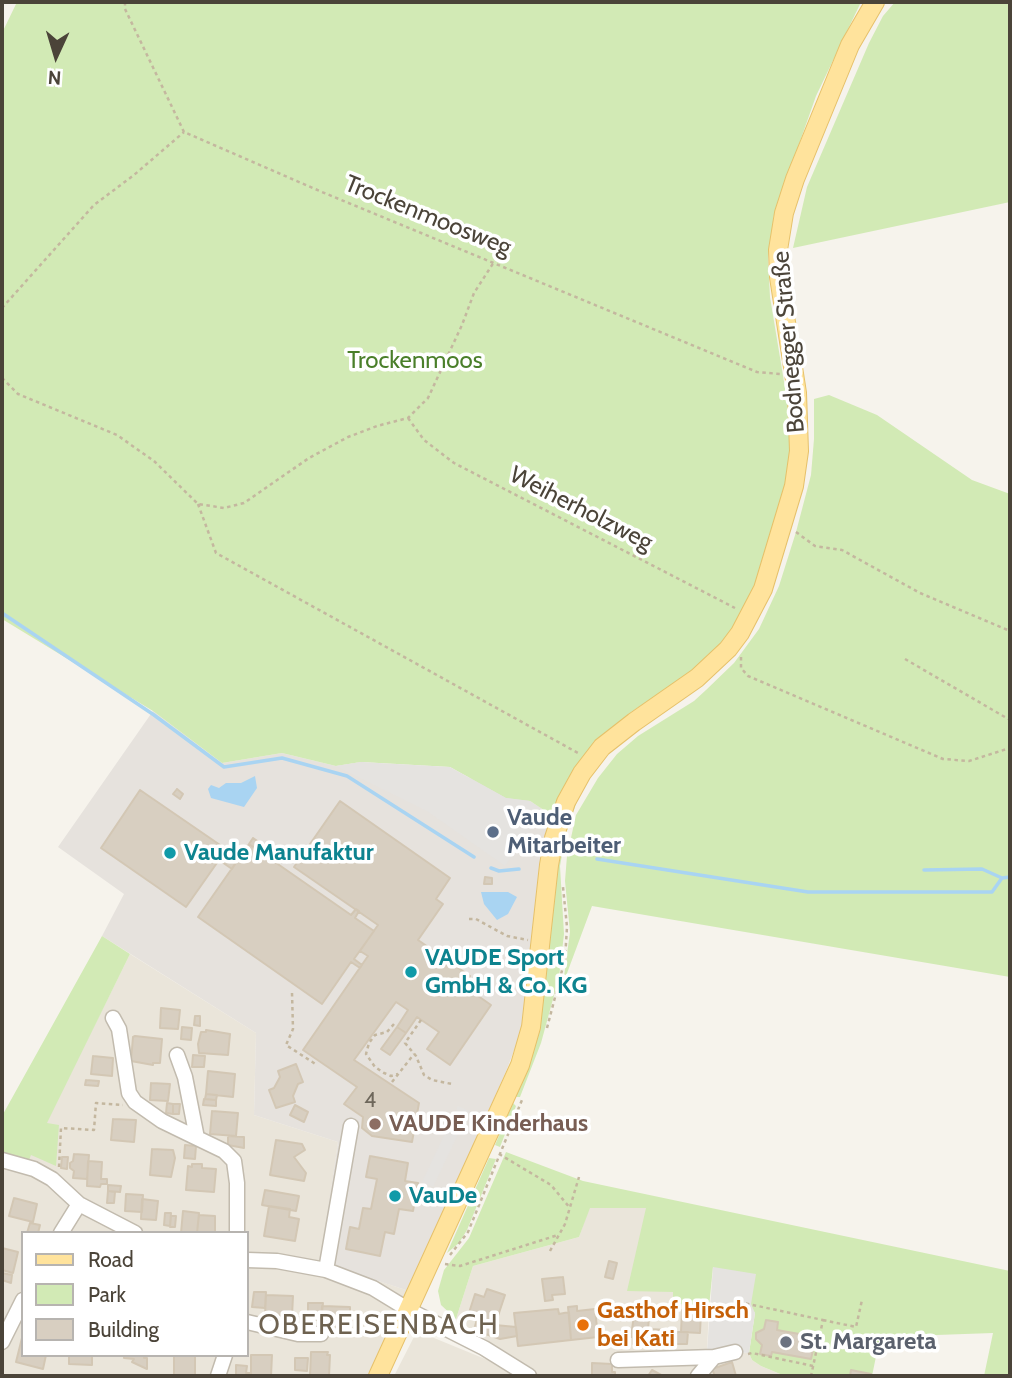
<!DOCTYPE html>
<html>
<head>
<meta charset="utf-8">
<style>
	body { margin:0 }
	#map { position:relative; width:1012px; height:1378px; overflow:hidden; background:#f6f3ec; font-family:Cabin,sans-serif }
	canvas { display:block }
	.frame { position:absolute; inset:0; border:4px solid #4b4439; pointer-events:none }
	.legend { position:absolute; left:21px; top:1231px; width:228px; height:126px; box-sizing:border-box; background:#fff; border:2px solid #b7b4b0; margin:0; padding:9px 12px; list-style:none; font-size:21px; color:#4b4439 }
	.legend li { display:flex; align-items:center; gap:14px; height:35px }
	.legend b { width:35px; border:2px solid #b7b4b0 }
	.north { position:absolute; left:21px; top:21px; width:70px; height:70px; -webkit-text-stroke:5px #fff; paint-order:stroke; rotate:184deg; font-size:19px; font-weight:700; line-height:28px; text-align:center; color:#4b4439 }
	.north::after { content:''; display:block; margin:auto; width:24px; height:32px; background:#4b4439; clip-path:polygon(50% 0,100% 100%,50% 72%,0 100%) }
</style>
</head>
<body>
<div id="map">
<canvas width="1012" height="1378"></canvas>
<div class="frame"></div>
<ul class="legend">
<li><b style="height:9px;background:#ffe39c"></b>Road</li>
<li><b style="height:19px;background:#d2eab5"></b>Park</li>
<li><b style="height:19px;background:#d8cfc1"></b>Building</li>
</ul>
<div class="north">N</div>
</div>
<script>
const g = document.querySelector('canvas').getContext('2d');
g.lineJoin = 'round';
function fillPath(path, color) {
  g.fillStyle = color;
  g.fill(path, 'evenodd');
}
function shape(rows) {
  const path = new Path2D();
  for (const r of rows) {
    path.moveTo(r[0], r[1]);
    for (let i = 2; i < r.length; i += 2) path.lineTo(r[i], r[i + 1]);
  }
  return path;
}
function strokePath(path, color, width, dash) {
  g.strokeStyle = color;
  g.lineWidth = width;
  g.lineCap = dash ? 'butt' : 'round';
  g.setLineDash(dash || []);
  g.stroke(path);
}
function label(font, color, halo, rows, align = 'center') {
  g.font = font + ' Cabin,sans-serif';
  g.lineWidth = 7;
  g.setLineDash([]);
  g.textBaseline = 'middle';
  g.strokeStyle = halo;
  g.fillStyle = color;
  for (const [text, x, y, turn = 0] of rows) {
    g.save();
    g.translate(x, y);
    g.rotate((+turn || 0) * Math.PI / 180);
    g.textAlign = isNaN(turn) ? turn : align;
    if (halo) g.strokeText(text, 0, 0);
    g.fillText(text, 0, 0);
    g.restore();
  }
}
fillPath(shape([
	[130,954,256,1033,254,1115,338,1142,321,1262,409,1291,368,1376,2,1376,2,1168,22,1171],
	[23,1233,247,1233,247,1355,23,1355],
	[589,1208,647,1208,674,1292,673,1303,709,1307,707,1351,749,1353,752,1360,761,1366,785,1376,539,1376,456,1319,473,1266,579,1237],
	[417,1331,517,1372,522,1376,394,1376]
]), '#eae5da');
fillPath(shape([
	[153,711,222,763,282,753,336,766,361,762,475,779,530,801,553,816,529,994,520,1035,507,1069,409,1291,320,1262,338,1142,254,1115,256,1033,102,936,124,894,58,847]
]), '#e6e2dd');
fillPath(shape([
	[17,2,861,2,816,96,774,215,768,258,770,297,789,412,790,456,784,492,756,582,741,618,719,649,692,672,631,712,596,743,553,816,530,801,506,798,450,767,361,762,336,766,282,753,222,763,153,711,2,619,2,33],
	[895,2,1010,2,1010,202,793,248,807,187,869,43,883,16],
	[829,395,877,415,972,480,1010,494,1010,977,592,906,563,984,570,932,565,881,567,856,576,815,598,778,617,754,638,736,694,701,706,690,734,663,759,629,779,586,796,532,811,475,814,439,814,399],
	[575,798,577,801,566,833,560,866,564,934,559,977,541,1043,520,1097,516,1097,529,1061,560,841],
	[102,936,130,954,47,1123,59,1125,56,1166,31,1155,29,1160,2,1153,2,1116],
	[513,1103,516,1106,500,1147,495,1145],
	[506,1152,583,1181,1010,1271,1010,1376,984,1376,993,1333,880,1337,872,1376,785,1376,761,1366,752,1360,749,1353,755,1313,713,1267,709,1307,673,1303,673,1292,627,1291,646,1208,590,1208,579,1237,473,1266,456,1319,441,1305,438,1291,444,1270,469,1238],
	[489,1158,496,1159,467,1230,459,1243,447,1253]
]), '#d2eab5');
fillPath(shape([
	[361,762,450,767,506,798,530,801,544,811,505,866,427,811,336,766],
	[458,1106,469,1111,433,1187,422,1182],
	[713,1267,756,1274,751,1304,755,1313,749,1353,707,1351]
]), '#e5e3e0');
fillPath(shape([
	[255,776,257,788,244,807,211,798,208,789,211,785,219,788,226,783,241,783],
	[481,892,508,892,517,897,508,914,497,920,484,904]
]), '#a9d4f2');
strokePath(shape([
	[2,613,154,715,224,767,282,758,347,776,474,857],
	[597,859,808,892,992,892,1002,878,1010,877],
	[491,868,499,871,519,869],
	[924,870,982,869,1002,878]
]), '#a9d4f2', 3.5);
const building = shape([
	[177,789,183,794,180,799,173,794,177,789],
	[140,790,239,858,232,869,219,860,186,907,101,848,140,790],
	[340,801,450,878,436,899,443,904,418,940,470,976,461,989,469,994,471,991,491,1005,450,1065,427,1049,439,1032,417,1017,406,1033,397,1027,408,1010,396,1002,354,1060,419,1103,412,1142,372,1136,362,1128,363,1117,344,1104,357,1087,303,1050,368,956,360,951,378,925,294,867,340,801],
	[253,838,282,858,278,864,249,844,253,838],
	[249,844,351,915,356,909,359,911,355,918,374,931,354,959,362,965,360,968,351,962,322,1004,198,917,249,844],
	[485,877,492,878,492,884,484,884,485,877],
	[161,1008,180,1010,178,1029,160,1028,161,1008],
	[195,1016,200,1016,200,1026,194,1025,195,1016],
	[182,1027,192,1028,191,1040,181,1039,182,1027],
	[397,1027,406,1033,390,1055,381,1049,397,1027],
	[206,1030,230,1034,228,1055,199,1053,198,1044,201,1032,206,1032,206,1030],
	[135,1036,162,1039,160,1063,153,1063,153,1065,131,1061,133,1037,135,1036],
	[193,1055,205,1056,204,1067,192,1067,193,1055],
	[93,1056,113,1058,112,1076,91,1074,93,1056],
	[296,1064,303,1082,298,1084,293,1096,295,1102,276,1108,269,1090,274,1088,280,1077,278,1071,296,1064],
	[208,1071,235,1074,233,1097,206,1094,208,1071],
	[86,1080,99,1081,98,1086,85,1085,86,1080],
	[151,1083,170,1084,168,1101,150,1100,151,1083],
	[206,1094,217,1095,216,1100,205,1099,206,1094],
	[204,1099,216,1100,216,1106,203,1105,204,1099],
	[167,1103,173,1104,173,1114,166,1113,167,1103],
	[173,1104,180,1104,179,1114,173,1114,173,1104],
	[295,1105,308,1112,304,1122,290,1115,295,1105],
	[212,1111,238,1113,236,1136,210,1134,212,1111],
	[113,1119,136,1120,134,1142,111,1140,113,1119],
	[228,1136,244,1137,244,1148,228,1145,228,1136],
	[276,1140,302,1144,305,1150,294,1157,306,1173,304,1181,270,1175,276,1140],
	[185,1145,196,1146,195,1159,184,1158,185,1145],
	[152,1149,173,1150,175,1158,171,1177,150,1175,152,1149],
	[74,1154,89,1155,87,1179,73,1178,74,1171,70,1168,70,1163,73,1161,74,1154],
	[370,1156,408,1163,405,1181,418,1183,413,1211,399,1209,394,1234,385,1232,380,1256,346,1249,350,1227,359,1229,363,1208,371,1209,377,1179,366,1177,370,1156],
	[62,1157,68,1157,67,1169,61,1168,62,1157],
	[88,1161,102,1162,101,1179,107,1179,107,1184,101,1184,100,1187,87,1186,88,1161],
	[192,1164,202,1164,202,1168,216,1169,214,1192,186,1190,188,1166,192,1167,192,1164],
	[108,1185,121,1186,120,1192,108,1191,108,1185],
	[265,1190,299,1196,296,1211,262,1205,265,1190],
	[108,1191,115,1192,114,1203,107,1203,108,1191],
	[126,1194,143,1195,142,1212,125,1211,126,1194],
	[14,1198,37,1204,33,1222,9,1216,14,1198],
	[142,1199,158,1201,156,1220,141,1219,142,1199],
	[269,1206,290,1209,289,1217,299,1219,295,1241,264,1236,269,1206],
	[183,1211,199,1213,197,1233,181,1233,183,1211],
	[165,1213,171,1213,170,1226,164,1225,165,1213],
	[199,1215,215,1216,215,1233,197,1233,199,1215],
	[171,1216,176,1216,175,1227,170,1227,171,1216],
	[30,1223,40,1225,38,1233,27,1233,30,1223],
	[2,1248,18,1252,13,1273,2,1270,2,1248],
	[609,1261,617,1263,613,1279,605,1277,609,1261],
	[2,1273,12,1275,11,1283,2,1280,2,1273],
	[563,1277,565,1294,552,1295,553,1300,545,1301,542,1279,563,1277],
	[487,1289,505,1295,495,1325,516,1327,517,1336,500,1339,474,1330,477,1319,468,1316,475,1294,484,1297,487,1289],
	[254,1292,266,1292,265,1308,252,1307,254,1292],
	[266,1295,293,1296,292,1316,265,1315,266,1295],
	[308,1303,323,1303,321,1320,308,1320,308,1303],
	[322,1306,350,1307,350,1327,321,1327,322,1306],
	[577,1306,577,1311,595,1309,598,1337,571,1340,568,1307,577,1306],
	[558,1309,559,1314,569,1312,571,1340,518,1346,514,1313,558,1309],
	[682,1310,701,1311,700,1333,681,1332,682,1310],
	[634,1315,649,1316,647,1345,633,1344,633,1337,631,1337,634,1315],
	[299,1317,305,1317,305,1325,298,1324,299,1317],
	[766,1320,778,1322,777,1330,816,1337,811,1359,772,1352,771,1356,760,1354,762,1345,756,1339,756,1333,764,1329,766,1320],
	[648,1329,668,1330,667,1343,647,1342,648,1329],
	[674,1332,688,1332,687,1344,674,1344,674,1332],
	[22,1338,23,1355,46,1355,43,1369,16,1362,22,1338],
	[311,1352,328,1352,327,1355,330,1355,329,1376,310,1376,311,1352],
	[69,1355,92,1355,92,1365,69,1364,69,1355],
	[124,1355,144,1355,144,1358,147,1358,147,1369,132,1362,134,1359,124,1358,124,1355],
	[174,1355,195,1355,195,1375,174,1375,174,1355],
	[251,1355,272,1355,271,1376,251,1376,251,1355],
	[295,1358,308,1358,307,1371,295,1370,295,1358],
	[732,1362,736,1376,715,1376,712,1369,732,1362],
	[592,1363,612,1364,612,1372,615,1372,615,1375,592,1376,592,1363],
	[236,1365,247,1366,246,1373,251,1373,251,1376,236,1376,236,1365],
	[652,1370,663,1376,666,1376,648,1376,652,1370],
	[851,1370,871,1374,871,1376,850,1376,851,1370]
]);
fillPath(building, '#d8cfc1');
strokePath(building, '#d3c7b4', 2);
const minor = shape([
	[113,1018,119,1029,129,1093,135,1102,162,1121,197,1138],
	[177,1055,185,1077,197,1138,224,1151,234,1161,237,1183,237,1233],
	[2,1160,34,1169,52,1179,79,1204,135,1233],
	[61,1233,79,1204],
	[247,1260,277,1261,326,1270,373,1288,409,1310,484,1348,529,1376],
	[326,1270,351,1126],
	[247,1322,298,1334,321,1334],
	[2,1342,23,1300],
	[618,1360,714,1357],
	[218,1376,225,1355],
	[698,1376,714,1357,735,1352]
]);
const major = shape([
	[378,1376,520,1065,531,1027,549,865,554,838,566,802,582,773,602,747,634,722,697,678,728,649,740,633,763,589,794,486,799,451,797,393,779,277,778,250,784,213,795,179,850,45,875,2]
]);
strokePath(minor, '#c2bbae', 17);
strokePath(major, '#e6c16a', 20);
strokePath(shape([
	[125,2,125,9,184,132,322,192,757,372,780,374],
	[2,308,94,205,134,175,184,132],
	[2,378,18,394,117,435,154,461,198,504,224,508,244,503,309,458,348,437,377,426,408,418,428,398,462,325,474,293,494,262],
	[408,418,424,440,454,463,735,608],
	[198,504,216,553,578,753],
	[796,532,815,546,842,550,920,593,1010,631],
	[741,657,741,668,748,676,943,759,969,761,1010,748],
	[905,659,1010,720],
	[469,919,476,919,507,936,528,940],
	[292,993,293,1029,286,1045,317,1065],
	[421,1020,405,1043,416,1056,424,1075,432,1080,452,1084],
	[394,1024,387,1032,375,1035,369,1043,366,1054,375,1067,384,1073,391,1076,398,1074],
	[547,1028,565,959,567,927,563,887],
	[392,1082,414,1054],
	[499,1154,551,1185,570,1208],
	[59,1167,61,1128,94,1130,96,1103,123,1105],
	[550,1251,565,1224,579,1177],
	[450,1255,468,1232,522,1100],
	[445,1264,460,1266,558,1235],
	[739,1302,823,1320,811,1376],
	[823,1320,856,1327,862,1300],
	[748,1354,752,1353,813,1366]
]), '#c4b79f', 2.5, [3.5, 3.5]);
strokePath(minor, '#fff', 14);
strokePath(major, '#ffe39c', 18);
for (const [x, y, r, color] of [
	[493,832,7,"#5c6f8a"],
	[170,853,7,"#0f9aa8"],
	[411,972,7,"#0f9aa8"],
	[375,1124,7,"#8d6e63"],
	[395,1196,7,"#0f9aa8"],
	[583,1325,7,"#e8710a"],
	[786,1342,7,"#6b7280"]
]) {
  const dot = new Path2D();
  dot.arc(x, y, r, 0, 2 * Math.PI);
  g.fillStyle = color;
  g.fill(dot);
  strokePath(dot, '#fff', 2.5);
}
label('21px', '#6e675b', null, [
	["4",370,1101]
]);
label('24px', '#4b4439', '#fff', [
	["Trockenmoosweg",428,216,22],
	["Bodnegger Straße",789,342,-95],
	["Weiherholzweg",581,509,27]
]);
label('24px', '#4a7f2a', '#fff', [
	["Trockenmoos",415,361]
]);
label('bold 24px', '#4e5e75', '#fff', [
	["Vaude",507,818],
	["Mitarbeiter",507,846]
], 'left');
label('bold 24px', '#0d838f', '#fff', [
	["Vaude Manufaktur",184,853],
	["VAUDE Sport",425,958],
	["GmbH & Co. KG",425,986],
	["VauDe",409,1196]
], 'left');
label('bold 24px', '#785e54', '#fff', [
	["VAUDE Kinderhaus",389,1124]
], 'left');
label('bold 24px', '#c56008', '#fff', [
	["Gasthof Hirsch",597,1311],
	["bei Kati",597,1339]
], 'left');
label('bold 24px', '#5b616d', '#fff', [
	["St. Margareta",800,1342]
], 'left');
g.letterSpacing = '2px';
label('28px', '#6e6250', '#fff', [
	["OBEREISENBACH",379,1326]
]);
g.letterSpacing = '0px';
</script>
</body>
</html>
